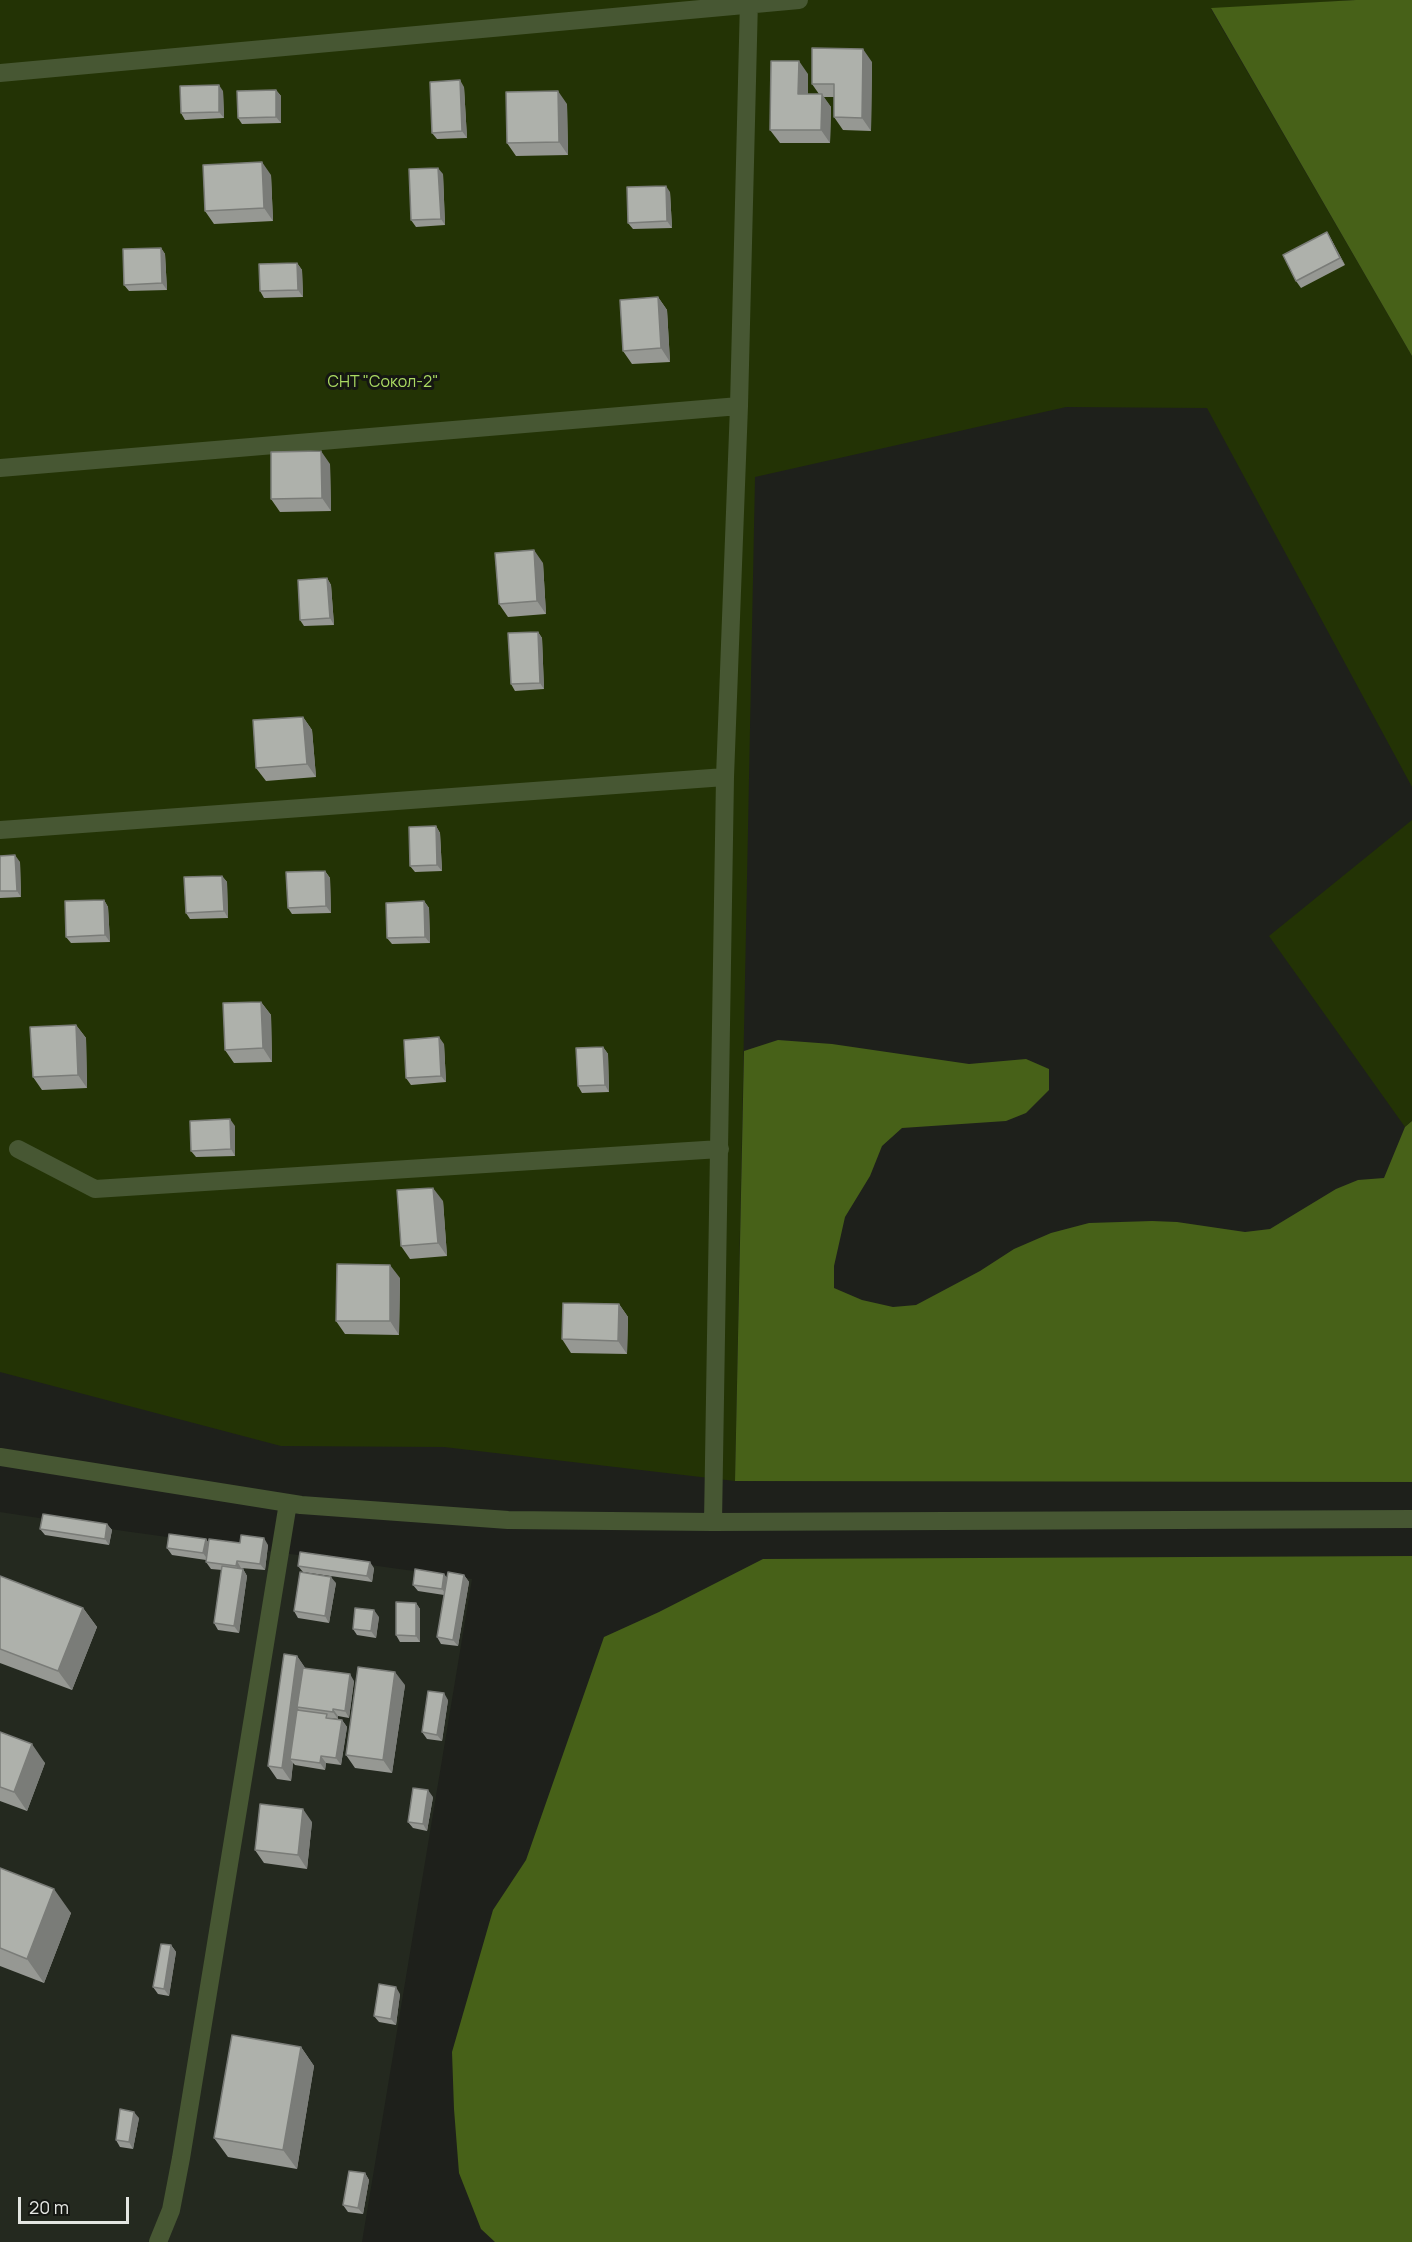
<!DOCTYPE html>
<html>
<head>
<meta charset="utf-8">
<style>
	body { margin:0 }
	#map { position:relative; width:1412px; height:2242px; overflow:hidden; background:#1e201b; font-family:Manrope,sans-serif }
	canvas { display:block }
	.scale { position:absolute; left:18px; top:2197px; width:111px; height:27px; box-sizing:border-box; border:3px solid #e4e6e2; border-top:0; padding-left:8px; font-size:18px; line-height:21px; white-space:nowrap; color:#e4e6e2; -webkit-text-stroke:4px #151712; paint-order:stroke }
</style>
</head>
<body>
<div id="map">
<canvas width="1412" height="2242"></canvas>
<div class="scale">20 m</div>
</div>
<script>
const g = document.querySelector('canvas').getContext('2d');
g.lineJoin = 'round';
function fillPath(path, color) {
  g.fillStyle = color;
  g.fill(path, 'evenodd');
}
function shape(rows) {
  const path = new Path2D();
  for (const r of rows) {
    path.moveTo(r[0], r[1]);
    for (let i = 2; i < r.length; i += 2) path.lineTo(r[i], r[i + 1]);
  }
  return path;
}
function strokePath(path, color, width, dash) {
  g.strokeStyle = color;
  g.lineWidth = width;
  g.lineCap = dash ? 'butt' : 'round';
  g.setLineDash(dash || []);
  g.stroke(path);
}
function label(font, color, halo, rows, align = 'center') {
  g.font = font + ' Manrope,sans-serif';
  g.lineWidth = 6;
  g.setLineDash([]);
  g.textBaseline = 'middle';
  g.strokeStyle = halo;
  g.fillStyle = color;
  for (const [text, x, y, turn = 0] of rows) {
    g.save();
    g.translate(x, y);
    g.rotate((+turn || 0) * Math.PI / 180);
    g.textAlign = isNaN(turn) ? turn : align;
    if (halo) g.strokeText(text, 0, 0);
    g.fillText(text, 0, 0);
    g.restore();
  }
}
fillPath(shape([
	[0,1512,124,1531,472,1579,362,2242,0,2242]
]), '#24291f');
fillPath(shape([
	[0,0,1356,0,1211,9,1412,356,1412,787,1207,408,1066,407,755,477,735,1481,444,1447,281,1446,0,1372],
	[1412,820,1412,1121,1405,1127,1269,936]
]), '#233305');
fillPath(shape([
	[1356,0,1412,0,1412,356,1211,8],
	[778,1040,832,1044,969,1064,1026,1059,1049,1069,1049,1090,1026,1113,1006,1121,902,1128,882,1146,870,1176,845,1217,834,1266,834,1288,862,1300,893,1307,916,1305,980,1271,1014,1249,1051,1233,1089,1223,1152,1221,1177,1222,1245,1232,1270,1229,1336,1189,1358,1180,1384,1178,1405,1127,1412,1121,1412,1482,735,1481,744,1051],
	[1412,1556,1412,2242,495,2242,481,2229,459,2173,454,2109,452,2052,493,1910,526,1860,604,1637,659,1612,763,1559]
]), '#476118');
strokePath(shape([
	[0,73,799,0],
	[0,468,739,406],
	[0,830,725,777],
	[18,1149,95,1189,720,1149],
	[0,1457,301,1505,508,1520,713,1522,1412,1519],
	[713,1522,725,777,739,406,749,0],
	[158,2242,171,2210,181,2158,288,1503]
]), '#475733', 18);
fillPath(shape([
	[872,62,871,131,843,130,834,117,834,97,823,97,831,107,830,143,780,143,770,130,808,74,808,94,819,94,812,84],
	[464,87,467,138,437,139,432,133],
	[276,90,281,96,281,123,242,124,238,118],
	[223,91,224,118,185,120,181,113],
	[567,104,568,155,516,156,507,143],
	[443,174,445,225,416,227,411,220],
	[271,175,273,221,214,224,205,211],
	[670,192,672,228,633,229,628,223],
	[1327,232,1331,239,1345,265,1301,288,1296,281],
	[161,248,165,254,167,290,129,291,124,285],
	[297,263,302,270,303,297,264,298,260,291],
	[658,297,667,310,670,362,632,364,623,351],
	[330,464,331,511,280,512,271,499],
	[543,563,546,614,508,617,499,604],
	[327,578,331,585,334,625,304,626,300,620],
	[538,632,542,638,544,689,515,691,511,684],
	[303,717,312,730,316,777,266,781,256,768],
	[436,826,440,833,442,871,415,872,410,866],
	[0,856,20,862,21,897,0,898],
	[325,871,330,878,331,913,292,914,288,908],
	[222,876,227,882,228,918,190,919,186,913],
	[104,900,108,907,110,942,71,943,66,937],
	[424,901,429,908,430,943,392,944,387,938],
	[261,1002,271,1015,272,1062,234,1063,225,1050],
	[76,1025,86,1038,87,1088,42,1090,33,1077],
	[444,1044,446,1082,411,1085,406,1078],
	[603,1047,608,1054,609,1092,582,1093,578,1086],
	[235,1126,235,1156,196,1157,191,1151],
	[443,1201,447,1256,410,1259,401,1246],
	[400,1278,399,1335,345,1334,336,1321],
	[619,1304,628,1317,627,1354,571,1353,562,1339],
	[107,1524,112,1530,109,1545,45,1535,40,1529],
	[206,1539,208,1542,240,1543,268,1545,265,1570,241,1568,241,1569,243,1569,247,1576,239,1633,218,1630,214,1623,222,1570,211,1569,206,1562,206,1560,172,1555,167,1548],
	[298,1566,374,1568,372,1582,303,1572],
	[464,1575,469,1582,458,1646,441,1644,437,1637,444,1595,418,1591,413,1585,447,1577],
	[0,1576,83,1608,97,1627,72,1690,0,1663],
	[336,1583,329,1623,298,1618,294,1611],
	[416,1603,420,1609,420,1642,400,1642,396,1635],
	[379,1617,376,1638,357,1635,353,1629],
	[297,1656,305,1668,354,1681,349,1718,338,1716,338,1719,329,1718,330,1719,342,1720,347,1727,341,1765,326,1763,325,1770,295,1765,293,1763,291,1781,277,1779,268,1766],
	[405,1685,392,1773,355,1768,346,1755],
	[448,1700,442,1741,427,1739,422,1732],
	[0,1732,45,1763,27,1811,0,1801],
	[433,1797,427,1831,413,1828,408,1822],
	[312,1822,307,1869,264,1863,255,1850],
	[0,1868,71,1913,44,1983,0,1966],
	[171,1945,176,1952,169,1996,158,1994,153,1987],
	[400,1994,396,2025,379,2022,374,2016],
	[301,2047,314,2066,297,2169,228,2157,214,2138],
	[139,2118,133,2149,120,2147,116,2140],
	[365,2173,369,2180,363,2214,348,2212,343,2205]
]), '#969893');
fillPath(shape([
	[863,49,872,62,871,131,862,118],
	[799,61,808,74,808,107,798,94],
	[460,80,464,87,467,138,462,131],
	[219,85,223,91,224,118,219,112],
	[276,90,281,96,281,123,276,117],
	[558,91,567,104,568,155,559,142],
	[822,94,831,107,830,143,821,130],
	[262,162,271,175,273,221,264,208],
	[438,168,443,174,445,225,441,219],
	[666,186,670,192,672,228,667,221],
	[1327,232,1331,239,1345,265,1340,258],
	[161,248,165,254,167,290,162,283],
	[297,263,302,270,303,297,298,290],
	[658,297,667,310,670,362,661,348],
	[321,451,330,464,331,511,322,498],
	[534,550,543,563,546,614,537,601],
	[327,578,331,585,334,625,330,618],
	[538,632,542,638,544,689,540,683],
	[303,717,312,730,316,777,307,764],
	[436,826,440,833,442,871,437,865],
	[15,855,20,862,21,897,17,891],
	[325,871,330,878,331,913,326,906],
	[222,876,227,882,228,918,224,911],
	[104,900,108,907,110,942,105,935],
	[424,901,429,908,430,943,425,937],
	[261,1002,271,1015,272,1062,263,1048],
	[76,1025,86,1038,87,1088,78,1075],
	[439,1037,444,1044,446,1082,441,1076],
	[603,1047,608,1054,609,1092,605,1085],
	[230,1119,235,1126,235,1156,231,1149],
	[433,1188,443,1201,447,1256,438,1243],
	[390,1265,400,1278,399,1335,390,1321],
	[619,1304,628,1317,627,1354,618,1341],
	[107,1524,112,1530,109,1545,105,1539],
	[264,1538,268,1545,265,1570,260,1564],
	[206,1539,210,1545,208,1560,203,1553],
	[237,1561,241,1568,241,1573,236,1566],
	[370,1562,374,1568,372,1582,367,1576],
	[243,1569,247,1576,239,1633,234,1626],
	[444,1574,449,1580,447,1596,442,1589],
	[464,1575,469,1582,458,1646,453,1640],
	[331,1577,336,1583,329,1623,325,1616],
	[416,1603,420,1609,420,1642,416,1636],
	[83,1608,97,1627,72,1690,58,1671],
	[374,1610,379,1617,376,1638,371,1631],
	[297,1656,306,1669,297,1707,300,1711,290,1759,293,1763,291,1781,282,1768],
	[395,1672,405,1685,392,1773,383,1760],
	[350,1674,354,1681,349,1718,345,1711],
	[444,1693,448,1700,442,1741,437,1735],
	[333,1709,338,1716,338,1719,333,1712],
	[342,1720,347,1727,341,1765,336,1758],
	[32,1744,45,1763,27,1811,14,1792],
	[321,1756,326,1763,325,1770,320,1763],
	[428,1790,433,1797,427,1831,423,1824],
	[303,1809,312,1822,307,1869,298,1855],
	[54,1889,71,1913,44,1983,27,1959],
	[171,1945,176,1952,169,1996,164,1989],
	[396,1987,400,1994,396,2025,391,2019],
	[301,2047,314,2066,297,2169,283,2150],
	[134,2112,139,2118,133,2149,129,2142],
	[365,2173,369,2180,363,2214,358,2208]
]), '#7a7c78');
const building = shape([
	[812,48,863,49,862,118,834,117,834,84,812,84,812,48],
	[771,61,799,61,798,94,822,94,821,130,770,130,771,61],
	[460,80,462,131,432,133,430,82,460,80],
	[219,85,219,112,181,113,180,86,219,85],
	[276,90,276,117,238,118,237,91,276,90],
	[558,91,559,142,507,143,506,92,558,91],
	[262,162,264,208,205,211,203,165,262,162],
	[438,168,441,219,411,220,409,169,438,168],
	[666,186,667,221,628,223,627,187,666,186],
	[1327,232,1340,258,1296,281,1283,255,1327,232],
	[161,248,162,283,124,285,123,249,161,248],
	[297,263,298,290,260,291,259,264,297,263],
	[658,297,661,348,623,351,620,300,658,297],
	[321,451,322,498,271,499,271,452,321,451],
	[534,550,537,601,499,604,495,553,534,550],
	[327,578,330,618,300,620,298,580,327,578],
	[538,632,540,683,511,684,508,633,538,632],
	[303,717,307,764,256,768,253,720,303,717],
	[436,826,437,865,410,866,409,827,436,826],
	[15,855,17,891,0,891,0,856,15,855],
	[325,871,326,906,288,908,286,872,325,871],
	[222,876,224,911,186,913,184,877,222,876],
	[104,900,105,935,66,937,65,901,104,900],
	[424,901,425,937,387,938,386,903,424,901],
	[261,1002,263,1048,225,1050,223,1003,261,1002],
	[76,1025,78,1075,33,1077,30,1027,76,1025],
	[439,1037,441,1076,406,1078,404,1040,439,1037],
	[603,1047,605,1085,578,1086,576,1048,603,1047],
	[230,1119,231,1149,191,1151,190,1121,230,1119],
	[433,1188,438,1243,401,1246,397,1190,433,1188],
	[337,1264,390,1265,390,1321,336,1321,337,1264],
	[563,1303,619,1304,618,1341,562,1339,563,1303],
	[43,1514,107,1524,105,1539,40,1529,43,1514],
	[169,1534,206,1539,203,1553,167,1548,169,1534],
	[241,1535,264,1538,260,1564,237,1561,236,1566,206,1562,209,1539,240,1543,241,1535],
	[300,1552,370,1562,367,1576,298,1566,300,1552],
	[222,1566,243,1569,234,1626,214,1623,222,1566],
	[415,1569,444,1574,442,1589,413,1585,415,1569],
	[300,1572,331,1577,325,1616,294,1611,300,1572],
	[448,1572,464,1575,453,1640,437,1637,448,1572],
	[0,1576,83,1608,58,1671,0,1649,0,1576],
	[396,1602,416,1603,416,1636,396,1635,396,1602],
	[355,1608,374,1610,371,1631,353,1629,355,1608],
	[284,1654,297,1656,282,1768,268,1766,284,1654],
	[358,1667,395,1672,383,1760,346,1755,358,1667],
	[303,1668,350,1674,345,1711,333,1709,333,1712,297,1707,303,1668],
	[428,1691,444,1693,437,1735,422,1732,428,1691],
	[297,1710,327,1714,326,1718,342,1720,336,1758,321,1756,320,1763,290,1759,297,1710],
	[0,1732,32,1744,14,1792,0,1787,0,1732],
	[413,1788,428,1790,423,1824,408,1822,413,1788],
	[260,1804,303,1809,298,1855,255,1850,260,1804],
	[0,1868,54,1889,27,1959,0,1948,0,1868],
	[161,1944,171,1945,164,1989,153,1987,161,1944],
	[379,1984,396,1987,391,2019,374,2016,379,1984],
	[232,2035,301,2047,283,2150,214,2138,232,2035],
	[120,2109,134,2112,129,2142,116,2140,120,2109],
	[349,2171,365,2173,358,2208,343,2205,349,2171]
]);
fillPath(building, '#aeb1ab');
strokePath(building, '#7a7c78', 1.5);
label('16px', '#abdb62', '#151712', [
	["СНТ \"Сокол-2\"",383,383]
]);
</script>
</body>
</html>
